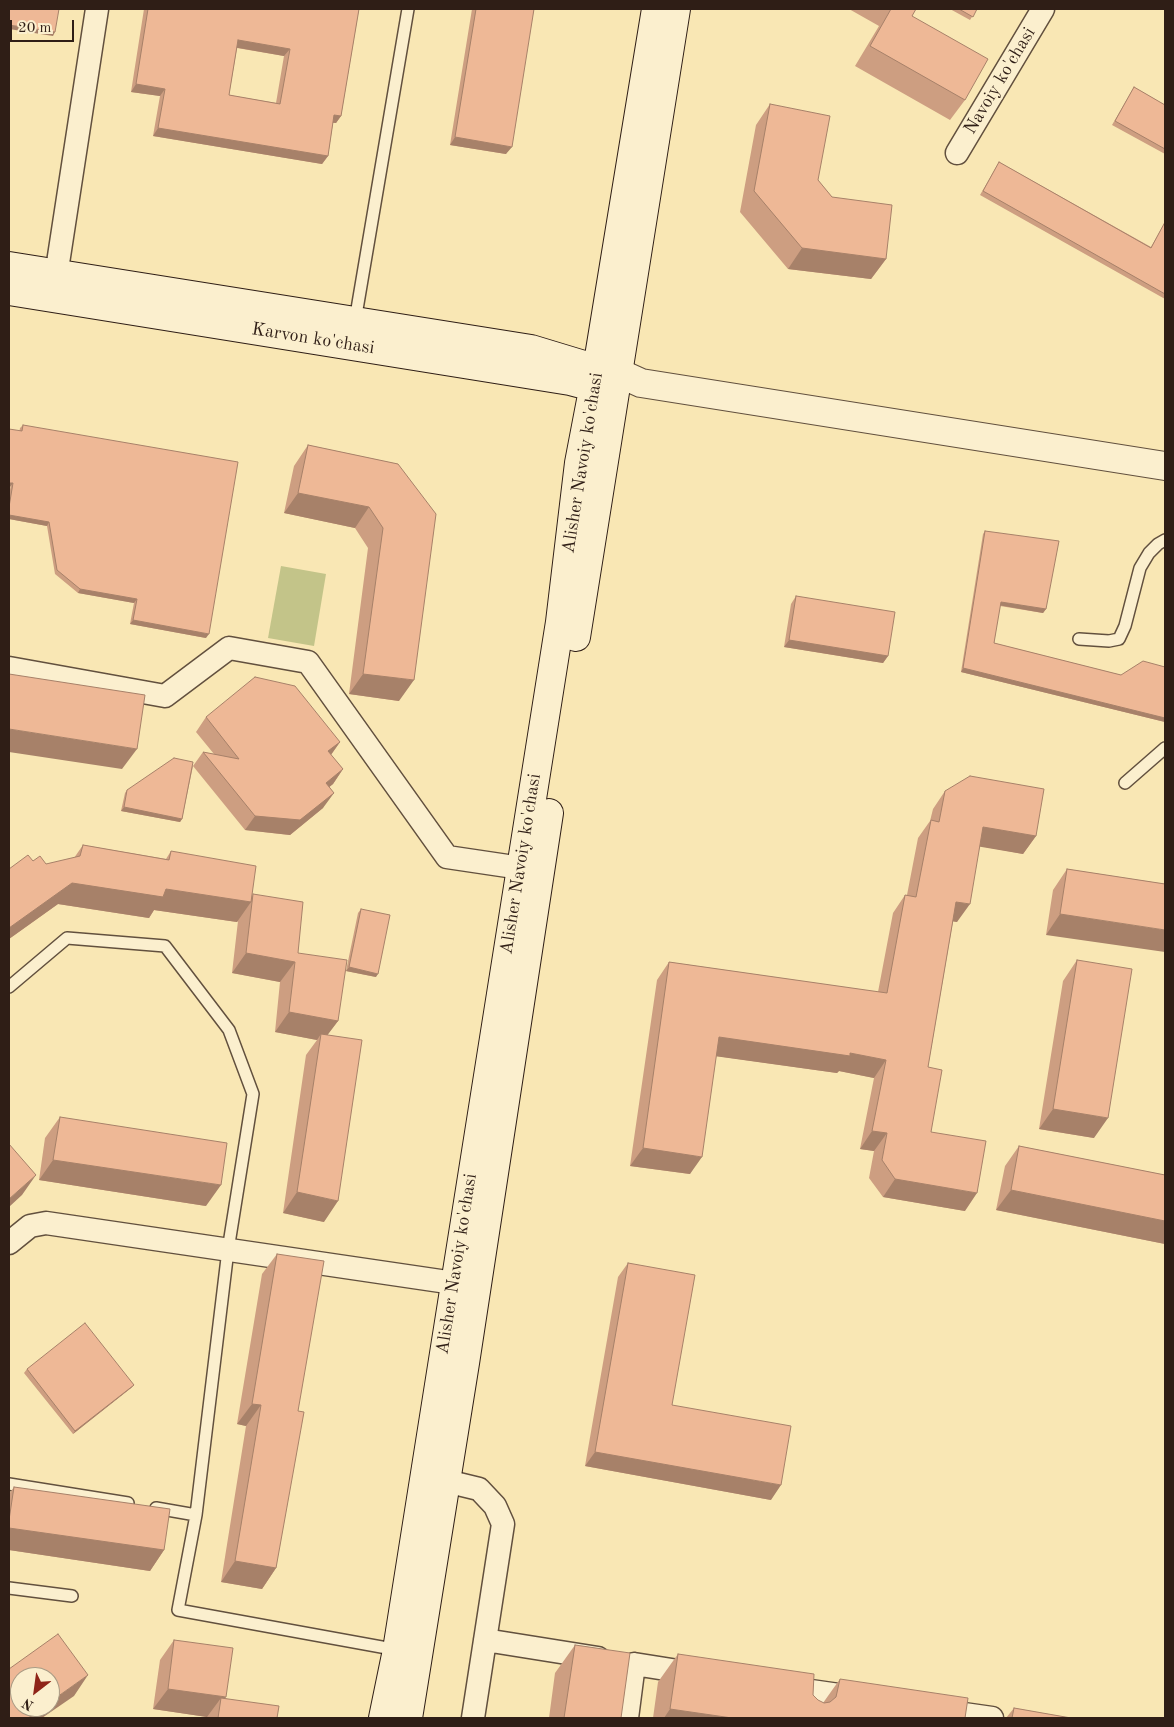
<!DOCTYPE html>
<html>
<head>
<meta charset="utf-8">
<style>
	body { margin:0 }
	#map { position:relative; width:1174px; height:1727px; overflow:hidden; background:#f9e7b4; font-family:"Old Standard TT",serif }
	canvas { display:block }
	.frame { position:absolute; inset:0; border:10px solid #2f1e16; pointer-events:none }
	.north { position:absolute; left:10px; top:1667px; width:50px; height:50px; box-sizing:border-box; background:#fbefce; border:1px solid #a99b84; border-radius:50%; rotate:210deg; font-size:14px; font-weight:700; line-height:20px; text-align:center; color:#2f1e16 }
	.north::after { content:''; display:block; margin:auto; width:18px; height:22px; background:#8f2418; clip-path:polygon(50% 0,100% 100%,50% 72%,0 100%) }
	.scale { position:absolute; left:10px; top:20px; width:64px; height:22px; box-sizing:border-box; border:2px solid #2f1e16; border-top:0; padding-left:6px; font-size:15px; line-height:18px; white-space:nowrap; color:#2f1e16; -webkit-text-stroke:4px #fbefce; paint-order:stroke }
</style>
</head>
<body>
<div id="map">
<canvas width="1174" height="1727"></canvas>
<div class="frame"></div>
<div class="north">N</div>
<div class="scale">20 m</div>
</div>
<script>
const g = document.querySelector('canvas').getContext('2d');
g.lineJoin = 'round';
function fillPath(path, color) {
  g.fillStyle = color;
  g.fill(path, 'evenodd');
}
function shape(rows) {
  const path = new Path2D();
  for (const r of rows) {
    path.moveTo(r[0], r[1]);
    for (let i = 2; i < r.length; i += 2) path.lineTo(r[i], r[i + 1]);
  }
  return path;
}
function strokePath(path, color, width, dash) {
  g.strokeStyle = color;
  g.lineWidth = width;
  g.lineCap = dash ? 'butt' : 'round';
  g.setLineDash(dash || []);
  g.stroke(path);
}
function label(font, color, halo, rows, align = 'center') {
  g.font = font + ' "Old Standard TT",serif';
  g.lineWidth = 4.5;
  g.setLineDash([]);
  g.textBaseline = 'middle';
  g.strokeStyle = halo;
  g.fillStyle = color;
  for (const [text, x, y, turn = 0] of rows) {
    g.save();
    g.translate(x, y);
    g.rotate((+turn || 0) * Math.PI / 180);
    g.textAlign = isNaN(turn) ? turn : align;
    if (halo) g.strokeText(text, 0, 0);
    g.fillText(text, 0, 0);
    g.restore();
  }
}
fillPath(shape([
	[281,566,326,574,314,646,268,638]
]), '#c3c489');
const service = shape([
	[355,321,408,9],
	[1079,639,1109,641,1119,639,1125,626,1140,568,1149,553,1158,544,1165,540],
	[1125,783,1165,748],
	[9,987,67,938,165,946,229,1030,253,1094,228,1250,196,1515,178,1610,398,1650],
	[9,1484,128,1503],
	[156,1508,196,1515],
	[9,1588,72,1596]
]);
const minor = shape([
	[957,153,1043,9],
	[54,289,97,9],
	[9,668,165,696,229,648,308,662,447,857,521,868],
	[9,1243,30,1226,46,1223,454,1283],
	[446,1481,479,1489,495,1506,503,1524,473,1718],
	[485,1640,598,1658],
	[783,1687,860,1698],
	[936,1710,992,1718],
	[627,1718,634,1664,697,1674]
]);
const tertiary = shape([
	[619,373,641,383,1165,466]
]);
const secondary = shape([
	[9,266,531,349,597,369,615,372],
	[9,291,570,381,593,387,607,388],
	[576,637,676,9],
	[383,1718,397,1650,560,622,579,463,597,369,656,9],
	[408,1718,465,1363,549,813]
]);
strokePath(service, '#62503e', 14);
strokePath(minor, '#62503e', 25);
strokePath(tertiary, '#62503e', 30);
strokePath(secondary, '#2f1e16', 30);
strokePath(service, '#fbefce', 11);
strokePath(minor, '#fbefce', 22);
strokePath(tertiary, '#fbefce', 28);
strokePath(secondary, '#fbefce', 28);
fillPath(shape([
	[144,9,359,9,341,116,336,123,333,123,328,156,322,164,153,136,160,96,131,92],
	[237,48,284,56,276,103,229,95],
	[472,9,534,9,506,154,450,145],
	[849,9,916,9,912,16,965,100,950,120,855,66,879,26],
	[950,9,977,9,970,20],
	[1134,87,1165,105,1165,154,1112,125],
	[770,104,818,180,832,197,886,259,871,279,788,269,740,212,756,125],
	[999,162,1151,247,1165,222,1165,299,980,195],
	[23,425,206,638,130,624,134,603,78,593,55,574,47,526,9,519,9,496,20,428],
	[308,445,398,464,399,701,349,694,368,548,355,528,284,513,294,466],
	[985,531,1046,609,1043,613,1000,606,994,643,1121,675,1165,667,1165,722,961,672,983,534],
	[796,596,888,656,883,663,784,647,791,604],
	[206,717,340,742,331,755,343,769,333,784,329,787,323,808,290,835,245,830,193,766,182,819,180,822,121,811,125,793,127,790,193,766,203,752,214,754,196,732],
	[945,791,1036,836,1023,854,980,846,957,922,953,921,928,1067,931,1132,965,1211,883,1197,869,1178,874,1151,860,1149,874,1078,839,1071,837,1073,716,1056,690,1174,630,1166,657,980,669,962,878,992,893,913,905,895,907,895,918,838,930,821,933,809],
	[83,845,166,859,171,851,252,895,298,953,338,1021,327,1035,324,1222,283,1213,306,1055,317,1040,275,1032,280,982,232,973,238,921,237,922,154,910,149,918,58,904,9,939,9,869,33,861,46,864,74,858],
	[1067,869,1165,884,1046,935,1053,890],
	[361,909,376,977,346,971,358,913],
	[1077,960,1094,1138,1039,1129,1063,981],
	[60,1117,206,1206,39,1180,45,1138],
	[1019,1146,1165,1175,1165,1244,996,1210,1005,1166],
	[277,1254,298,1411,276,1568,262,1589,221,1582,246,1426,237,1424,262,1274],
	[628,1263,672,1405,771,1500,585,1466,618,1277],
	[27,1369,134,1385,131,1388,73,1434,24,1373],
	[14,1487,164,1550,150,1571,9,1550,9,1494],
	[174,1640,225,1698,277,1718,207,1718,207,1717,153,1709,160,1660],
	[575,1645,621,1718,549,1718,555,1673],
	[678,1654,823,1703,840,1679,965,1718,653,1718,658,1682],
	[1014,1708,1071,1718,1006,1718]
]), '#cd9e81');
fillPath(shape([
	[9,25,55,32,53,36,9,29],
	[238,40,290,49,284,56,233,47],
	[136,84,165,89,160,96,131,92],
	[334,115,341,116,336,123,329,122],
	[158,128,328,156,322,164,153,136],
	[455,137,512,147,506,154,450,145],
	[802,248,886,259,871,279,788,269],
	[9,483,13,483,10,487,9,487],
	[298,493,369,507,355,528,284,513],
	[9,515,49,522,47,526,9,519],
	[80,589,137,599,134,603,78,593],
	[1001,602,1046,609,1043,613,998,605],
	[133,620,209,634,206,638,130,624],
	[789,640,888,656,883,663,784,647],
	[963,668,1165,718,1165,722,961,672],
	[363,674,414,680,399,701,349,694],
	[9,729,137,749,122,769,9,752],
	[340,742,330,756,328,751],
	[343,769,333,784,316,798,326,783],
	[334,793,323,808,290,835,245,830,255,816],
	[124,807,182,819,180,822,121,811],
	[983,827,1036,836,1023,854,970,845],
	[72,883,166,889,251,902,237,922,154,910,149,918,58,904,9,939,9,928],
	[956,902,970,904,957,922,943,920],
	[1060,914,1165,930,1165,952,1046,935],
	[246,953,295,962,280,982,232,973],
	[349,967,378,974,376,977,346,971],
	[289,1012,338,1021,323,1041,321,1034,317,1040,275,1032],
	[719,1037,850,1053,886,1060,874,1078,839,1071,837,1073,707,1055],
	[1053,1109,1108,1118,1094,1138,1039,1129],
	[872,1131,887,1133,874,1151,860,1149],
	[643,1148,702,1157,690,1174,630,1166],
	[53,1160,221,1185,206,1206,39,1180],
	[36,1175,22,1195,9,1207,9,1199],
	[895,1179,977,1193,965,1211,883,1197],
	[1011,1190,1165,1221,1165,1244,996,1210],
	[297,1192,338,1201,324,1222,283,1213],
	[134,1385,131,1388,73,1434,75,1431],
	[252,1404,261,1405,246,1426,237,1424],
	[595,1452,781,1485,771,1500,585,1466],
	[9,1528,164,1550,150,1571,9,1550],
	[235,1561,276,1568,262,1589,221,1582],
	[88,1675,74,1696,42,1718,28,1718,44,1707,50,1707,50,1702],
	[168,1689,226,1697,220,1706,221,1698,207,1717,153,1709],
	[670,1709,732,1718,664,1718]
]), '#a78169');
const building = shape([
	[9,9,59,9,55,32,9,25,9,9],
	[148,9,359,9,341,116,334,115,328,156,158,128,165,89,136,84,148,9],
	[238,40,290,49,280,104,229,95,238,40],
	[476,9,534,9,512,147,455,137,476,9],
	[891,9,916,9,912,16,988,59,965,100,870,46,891,9],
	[959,9,977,9,973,17,959,9],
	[1134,87,1165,105,1165,149,1115,121,1134,87],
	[770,104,830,116,818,180,832,197,892,205,886,259,802,248,754,191,770,104],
	[999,162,1151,248,1165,222,1165,294,983,191,999,162],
	[23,425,238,462,209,634,133,620,137,599,80,589,57,570,49,522,9,515,9,507,13,483,9,483,9,429,22,431,23,425],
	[308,445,398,464,436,514,414,680,363,674,383,528,369,507,298,493,308,445],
	[985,531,1059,541,1046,609,1001,602,994,643,1121,675,1143,661,1165,667,1165,718,963,668,985,531],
	[796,596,895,612,888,656,789,640,796,596],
	[9,674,145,695,137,749,9,729,9,674],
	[255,677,295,686,340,742,328,751,343,769,326,783,334,793,300,820,255,816,203,752,239,759,206,717,255,677],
	[174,758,193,762,182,819,124,807,127,790,174,758],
	[970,776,1044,789,1036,836,983,827,970,904,956,902,928,1067,942,1070,931,1132,986,1141,977,1193,895,1179,882,1160,887,1133,872,1131,886,1060,850,1053,850,1056,719,1037,702,1157,643,1148,669,962,887,993,905,895,916,897,931,820,939,822,945,791,970,776],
	[83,845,169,860,171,851,256,866,251,902,166,889,163,897,72,883,9,928,9,869,28,855,33,861,40,856,46,864,80,856,83,845],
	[1067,869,1165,884,1165,930,1060,914,1067,869],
	[253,894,303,902,298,953,347,960,338,1021,289,1012,295,962,246,953,253,894],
	[361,909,390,915,378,974,349,967,361,909],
	[1077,960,1132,969,1108,1118,1053,1109,1077,960],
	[321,1034,362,1040,338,1201,297,1192,321,1034],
	[60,1117,227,1143,221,1185,53,1160,60,1117],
	[9,1144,36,1175,9,1199,9,1144],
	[1019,1146,1165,1175,1165,1221,1011,1190,1019,1146],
	[277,1254,324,1261,298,1411,304,1412,276,1568,235,1561,261,1405,252,1404,277,1254],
	[628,1263,695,1275,672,1405,791,1426,781,1485,595,1452,628,1263],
	[85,1323,134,1385,75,1431,27,1369,85,1323],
	[14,1487,170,1509,164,1550,9,1528,9,1520,14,1487],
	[58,1634,88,1675,50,1702,50,1677,20,1677,20,1707,44,1707,28,1718,9,1718,9,1669,58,1634],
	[174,1640,233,1648,226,1697,168,1689,174,1640],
	[575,1645,630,1653,621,1718,564,1718,575,1645],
	[678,1654,814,1674,813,1695,818,1700,824,1703,830,1702,836,1697,840,1679,968,1698,965,1718,732,1718,670,1709,678,1654],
	[221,1698,279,1706,277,1718,218,1718,221,1698],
	[1014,1708,1071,1718,1012,1718,1014,1708]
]);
fillPath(building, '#eeb896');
strokePath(building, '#a78169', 1);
label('18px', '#2f1e16', '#fbefce', [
	["Navoiy ko'chasi",1000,81,-59],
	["Karvon ko'chasi",313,339,9],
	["Alisher Navoiy ko'chasi",583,463,-81],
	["Alisher Navoiy ko'chasi",521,864,-81],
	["Alisher Navoiy ko'chasi",457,1264,-81]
]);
</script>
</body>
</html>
